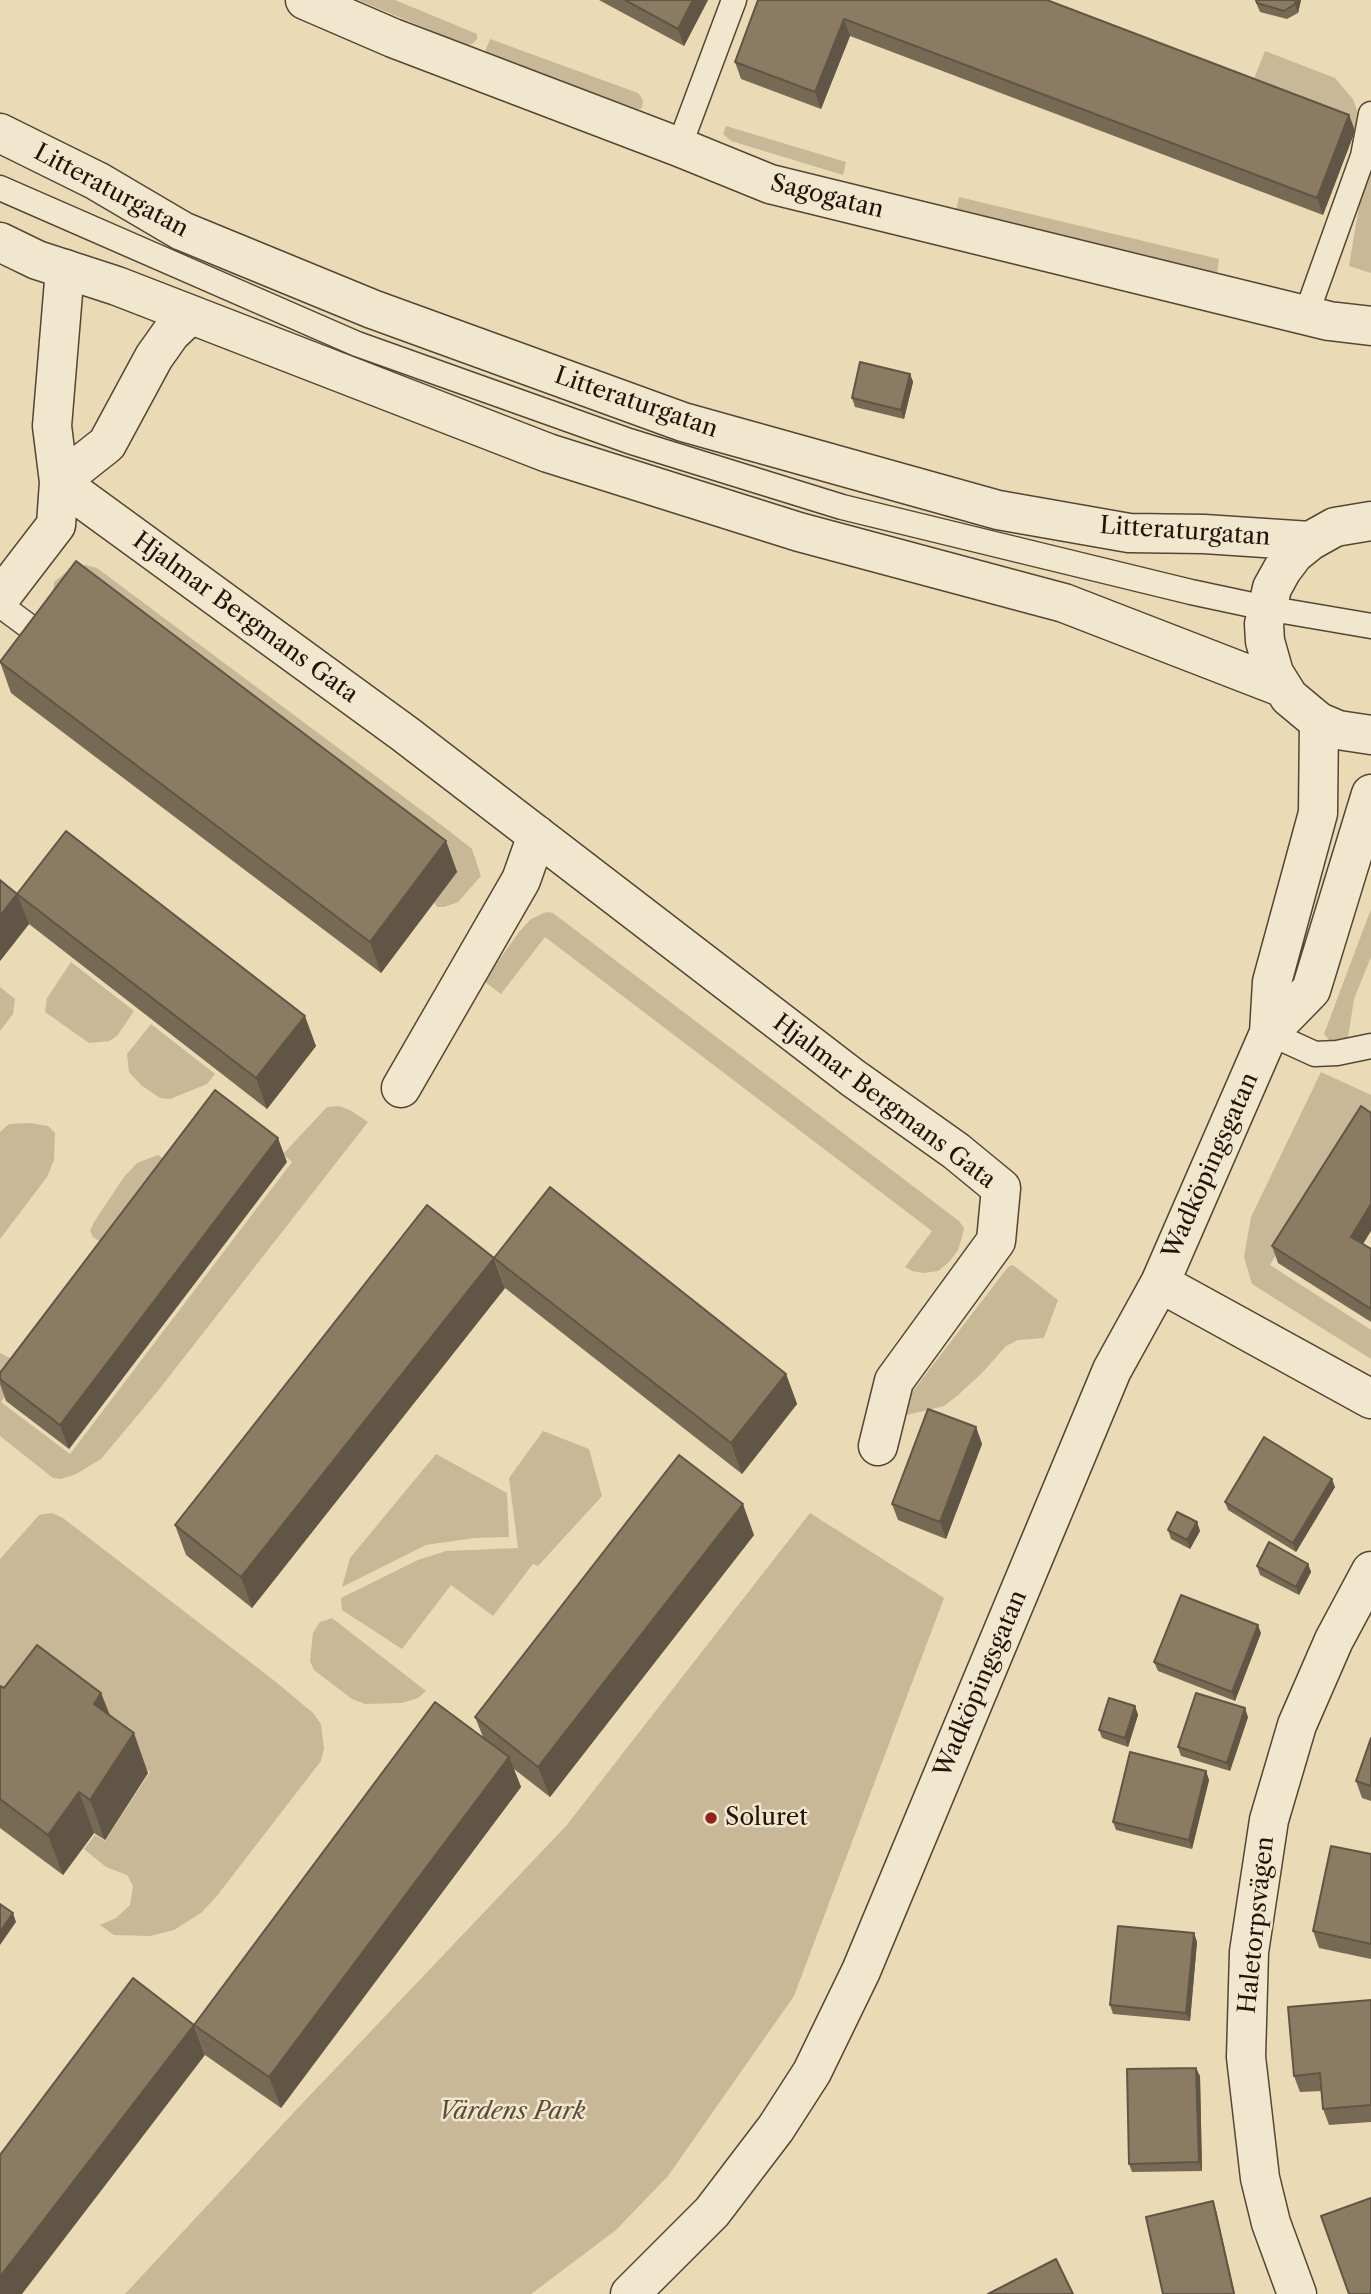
<!DOCTYPE html>
<html>
<head>
<meta charset="utf-8">
<style>
	body { margin:0 }
	canvas { display:block; background:#eadab5 }
</style>
</head>
<body>
<canvas width="1371" height="2294"></canvas>
<script>
const g = document.querySelector('canvas').getContext('2d');
g.lineJoin = 'round';
function fillPath(path, color) {
  g.fillStyle = color;
  g.fill(path, 'evenodd');
}
function shape(rows) {
  const path = new Path2D();
  for (const r of rows) {
    path.moveTo(r[0], r[1]);
    for (let i = 2; i < r.length; i += 2) path.lineTo(r[i], r[i + 1]);
  }
  return path;
}
function strokePath(path, color, width, dash) {
  g.strokeStyle = color;
  g.lineWidth = width;
  g.lineCap = dash ? 'butt' : 'round';
  g.setLineDash(dash || []);
  g.stroke(path);
}
function label(font, color, halo, rows, align = 'center') {
  g.font = font + ' "Libre Caslon Text",serif';
  g.lineWidth = 5;
  g.setLineDash([]);
  g.textBaseline = 'middle';
  g.strokeStyle = halo;
  g.fillStyle = color;
  for (const [text, x, y, turn = 0] of rows) {
    g.save();
    g.translate(x, y);
    g.rotate((+turn || 0) * Math.PI / 180);
    g.textAlign = isNaN(turn) ? turn : align;
    if (halo) g.strokeText(text, 0, 0);
    g.fillText(text, 0, 0);
    g.restore();
  }
}
fillPath(shape([
	[358,0,395,0,477,34,477,39,472,44,466,45],
	[490,39,638,93,643,100,642,108,638,109,484,54],
	[1265,51,1335,78,1353,99,1359,116,1356,129,1255,89,1255,76],
	[726,126,846,162,843,175,731,141,723,134],
	[1371,167,1371,273,1349,266,1360,200],
	[959,197,1219,259,1217,274,956,210],
	[86,565,97,568,448,830,472,849,481,876,458,902,444,907,437,907,434,902,457,872,90,589,53,600,54,582,65,573],
	[1371,909,1371,957,1354,999,1348,1038,1338,1043,1329,1040,1324,1034],
	[546,912,553,913,959,1221,964,1228,962,1237,958,1250,949,1262,938,1271,923,1273,912,1271,905,1267,932,1231,545,937,501,994,484,981,519,932,531,919],
	[71,962,134,1011,117,1036,109,1041,89,1043,45,1012,47,998],
	[0,987,15,999,13,1014,0,1031],
	[151,1024,215,1074,207,1084,170,1099,160,1098,141,1085,129,1072,127,1054],
	[1321,1072,1371,1095,1371,1121,1361,1115,1270,1265,1371,1330,1371,1359,1252,1284,1244,1257,1251,1217],
	[339,1106,350,1110,368,1122,157,1392,101,1459,76,1474,61,1479,53,1478,0,1436,0,1353,28,1367,1,1402,70,1454,292,1162,283,1154,327,1107],
	[31,1123,48,1126,55,1133,54,1160,47,1177,0,1239,0,1132,9,1124],
	[158,1155,178,1168,115,1251,93,1237,90,1231,94,1222,124,1177,137,1163],
	[1013,1265,1058,1300,1044,1338,1018,1340,1006,1346,982,1373,957,1396,944,1406,907,1415,906,1400,1008,1267],
	[543,1431,589,1449,602,1496,538,1566,533,1564,493,1616,451,1585,402,1649,342,1610,341,1598,418,1560,446,1551,518,1548,509,1478],
	[436,1454,507,1493,509,1537,474,1538,426,1545,342,1587,350,1558],
	[52,1513,63,1518,276,1682,313,1713,321,1724,324,1749,321,1761,216,1897,201,1913,174,1930,150,1936,114,1935,100,1925,116,1918,130,1905,133,1886,127,1875,106,1867,84,1849,95,1835,105,1841,150,1772,111,1743,0,1730,0,1559,39,1515],
	[810,1513,944,1598,794,1996,668,2176,616,2230,531,2294,125,2294,296,2110,566,1826],
	[332,1618,426,1691,418,1698,402,1703,365,1704,352,1699,314,1670,310,1661,313,1633,320,1622]
]), '#c8b898');
const service = shape([
	[679,147,734,0],
	[0,188,357,344,629,441,842,507,1191,592,1266,608,1371,626],
	[1306,315,1363,156,1371,114],
	[0,605,50,642],
	[1269,1033,1315,1054,1337,1053,1371,1046]
]);
const minor = shape([
	[305,0,393,38,679,147,770,184,1329,321,1371,326],
	[59,482,405,734,853,1078,956,1151,1001,1188,996,1241,894,1381,878,1446],
	[59,482,107,444,154,357,171,333,190,315],
	[0,598,56,525,59,482,52,426,65,269],
	[1269,1033,1272,982,1318,813,1319,722],
	[401,1088,521,880,537,835],
	[1160,1283,1371,1399],
	[630,2294,712,2212,776,2128,812,2072,861,1971,1112,1370,1160,1283,1269,1033,1311,990,1371,794],
	[1297,2294,1271,2223,1260,2178,1246,2057,1249,1952,1269,1820,1297,1725,1334,1640,1371,1571]
]);
const tertiary = shape([
	[0,133,97,181,182,231,372,309,683,422,998,510,1129,533,1204,534,1310,541],
	[0,242,37,260,117,286,548,453,799,532,1064,603,1281,687],
	[1371,521,1335,527,1310,541,1294,554,1282,570,1272,588,1264,624,1265,641,1274,673,1289,697,1319,722,1338,730,1371,735]
]);
strokePath(service, '#544634', 27);
strokePath(minor, '#544634', 41);
strokePath(tertiary, '#544634', 41);
strokePath(service, '#f1e7cf', 24);
strokePath(minor, '#f1e7cf', 38);
strokePath(tertiary, '#f1e7cf', 38);
fillPath(shape([
	[599,0,708,0,684,46],
	[758,0,1349,115,1355,131,1323,215,850,36,821,109,741,79,735,62],
	[1255,0,1301,0,1298,13,1287,19,1260,12],
	[910,374,913,382,904,419,855,407,852,398],
	[0,662,446,841,457,872,381,973,11,693],
	[17,894,316,1046,267,1109,29,924,0,961],
	[287,1162,69,1449,6,1401,0,1384,0,1373],
	[1363,1244,1371,1249,1371,1322,1278,1263,1272,1246],
	[494,1258,786,1374,797,1404,742,1474,505,1288],
	[505,1288,252,1608,186,1555,175,1525],
	[976,1427,982,1444,946,1539,898,1520,892,1504],
	[1335,1487,1296,1552,1228,1510,1225,1502],
	[1197,1522,1200,1531,1190,1549,1171,1539,1168,1530],
	[754,1535,550,1797,514,1769,521,1787,281,2108,205,2055,194,2025,483,1737,475,1717],
	[1308,1564,1311,1572,1299,1595,1260,1575,1257,1566],
	[1261,1633,1235,1701,1158,1671,1154,1662],
	[0,1686,4,1688,101,1693,110,1715,148,1773,105,1840,94,1833,63,1875,0,1828],
	[1135,1706,1138,1715,1128,1747,1102,1738,1099,1730],
	[1248,1717,1230,1771,1181,1756,1178,1747],
	[1371,1738,1371,1801,1362,1798,1356,1781],
	[1206,1771,1209,1780,1192,1849,1116,1830,1113,1822],
	[1371,1854,1371,1959,1319,1948,1313,1931],
	[1194,1933,1197,1942,1190,2021,1113,2014,1110,2005],
	[1371,2000,1371,2122,1329,2125,1323,2109,1322,2091,1300,2092,1294,2076],
	[1200,2076,1202,2171,1132,2172,1129,2164]
]), '#776a54');
fillPath(shape([
	[693,0,708,0,684,46,678,29],
	[1296,0,1301,0,1298,13,1295,4],
	[844,19,850,36,821,109,815,92],
	[1349,115,1355,131,1323,215,1317,198],
	[910,374,913,382,904,419,901,410],
	[446,841,457,872,381,973,370,942],
	[17,894,29,924,0,961,0,916],
	[305,1016,316,1046,267,1109,256,1078],
	[278,1138,287,1162,69,1449,60,1425],
	[1371,1204,1371,1231,1357,1254,1351,1237],
	[494,1258,505,1288,252,1608,241,1577],
	[786,1374,797,1404,742,1474,731,1443],
	[976,1427,982,1444,946,1539,940,1522],
	[1332,1479,1335,1487,1296,1552,1293,1543],
	[743,1504,754,1535,550,1797,538,1767],
	[1197,1522,1200,1531,1190,1549,1187,1540],
	[1308,1564,1311,1572,1299,1595,1296,1587],
	[1258,1625,1261,1633,1235,1701,1232,1692],
	[101,1693,116,1733,94,1704],
	[1135,1706,1138,1715,1128,1747,1125,1738],
	[1245,1708,1248,1717,1230,1771,1227,1763],
	[134,1733,148,1773,105,1840,90,1800],
	[509,1757,521,1787,281,2108,269,2077],
	[1206,1771,1209,1780,1192,1849,1189,1840],
	[79,1792,94,1833,63,1875,48,1835],
	[13,1913,16,1922,0,1945,0,1932],
	[1194,1933,1197,1942,1190,2021,1186,2013],
	[194,2025,205,2055,22,2294,0,2294,0,2277],
	[1196,2068,1200,2076,1202,2171,1199,2162],
	[1213,2201,1216,2210,1235,2294,1234,2294]
]), '#615645');
const building = shape([
	[625,0,693,0,678,29,625,0],
	[758,0,1047,0,1349,115,1317,198,844,19,815,92,735,62,758,0],
	[1256,0,1296,0,1295,4,1284,11,1257,3,1256,0],
	[860,362,910,374,901,410,852,398,860,362],
	[76,561,446,841,370,942,0,662,76,561],
	[66,831,305,1016,256,1078,17,894,0,916,0,880,17,894,66,831],
	[215,1090,278,1138,60,1425,0,1379,0,1373,215,1090],
	[1361,1106,1371,1113,1371,1204,1351,1237,1371,1249,1371,1309,1272,1246,1361,1106],
	[550,1187,786,1374,731,1443,494,1258,550,1187],
	[427,1205,494,1258,241,1577,175,1525,427,1205],
	[928,1409,976,1427,940,1522,892,1504,928,1409],
	[1264,1437,1332,1479,1293,1543,1225,1502,1264,1437],
	[679,1455,743,1504,538,1767,475,1717,679,1455],
	[1177,1512,1197,1522,1187,1540,1168,1530,1177,1512],
	[1269,1542,1308,1564,1296,1587,1257,1566,1269,1542],
	[1181,1595,1258,1625,1232,1692,1154,1662,1181,1595],
	[37,1645,101,1693,94,1704,134,1733,90,1800,79,1792,48,1835,0,1799,0,1686,4,1688,37,1645],
	[1196,1693,1245,1708,1227,1763,1178,1747,1196,1693],
	[1109,1698,1135,1706,1125,1738,1099,1730,1109,1698],
	[435,1702,509,1757,269,2077,194,2025,435,1702],
	[1371,1738,1371,1786,1356,1781,1371,1738],
	[1130,1752,1206,1771,1189,1840,1113,1822,1130,1752],
	[1331,1846,1371,1854,1371,1944,1313,1931,1331,1846],
	[0,1904,13,1913,0,1932,0,1904],
	[1118,1926,1194,1933,1186,2013,1110,2005,1118,1926],
	[133,1978,194,2025,0,2277,0,2155,133,1978],
	[1371,2000,1371,2105,1323,2109,1320,2073,1294,2076,1288,2007,1371,2000],
	[1196,2068,1199,2162,1129,2164,1127,2069,1196,2068],
	[1371,2198,1371,2294,1349,2294,1321,2216,1371,2198],
	[1213,2201,1234,2294,1163,2294,1146,2217,1213,2201],
	[1056,2259,1073,2294,988,2294,1056,2259]
]);
fillPath(building, '#8a7b62');
strokePath(building, '#615645', 2);
for (const [x, y, r, color] of [
	[711,1818,7,"#8f2418"]
]) {
  const dot = new Path2D();
  dot.arc(x, y, r, 0, 2 * Math.PI);
  g.fillStyle = color;
  g.fill(dot);
  strokePath(dot, '#f1e7cf', 2.5);
}
label('24px', '#221409', '#f1e7cf', [
	["Litteraturgatan",111,191,28],
	["Sagogatan",827,197,14],
	["Litteraturgatan",636,403,19],
	["Litteraturgatan",1185,532,4],
	["Hjalmar Bergmans Gata",245,618,36],
	["Hjalmar Bergmans Gata",884,1102,37],
	["Wadköpingsgatan",1211,1166,-66],
	["Wadköpingsgatan",981,1684,-67],
	["Haletorpsvägen",1257,1925,-84]
]);
label('24px', '#221409', '#f1e7cf', [
	["Soluret",725,1818]
], 'left');
label('italic 24px', '#5c4d3b', '#f1e7cf', [
	["Värdens Park",512,2112]
]);
</script>
</body>
</html>
